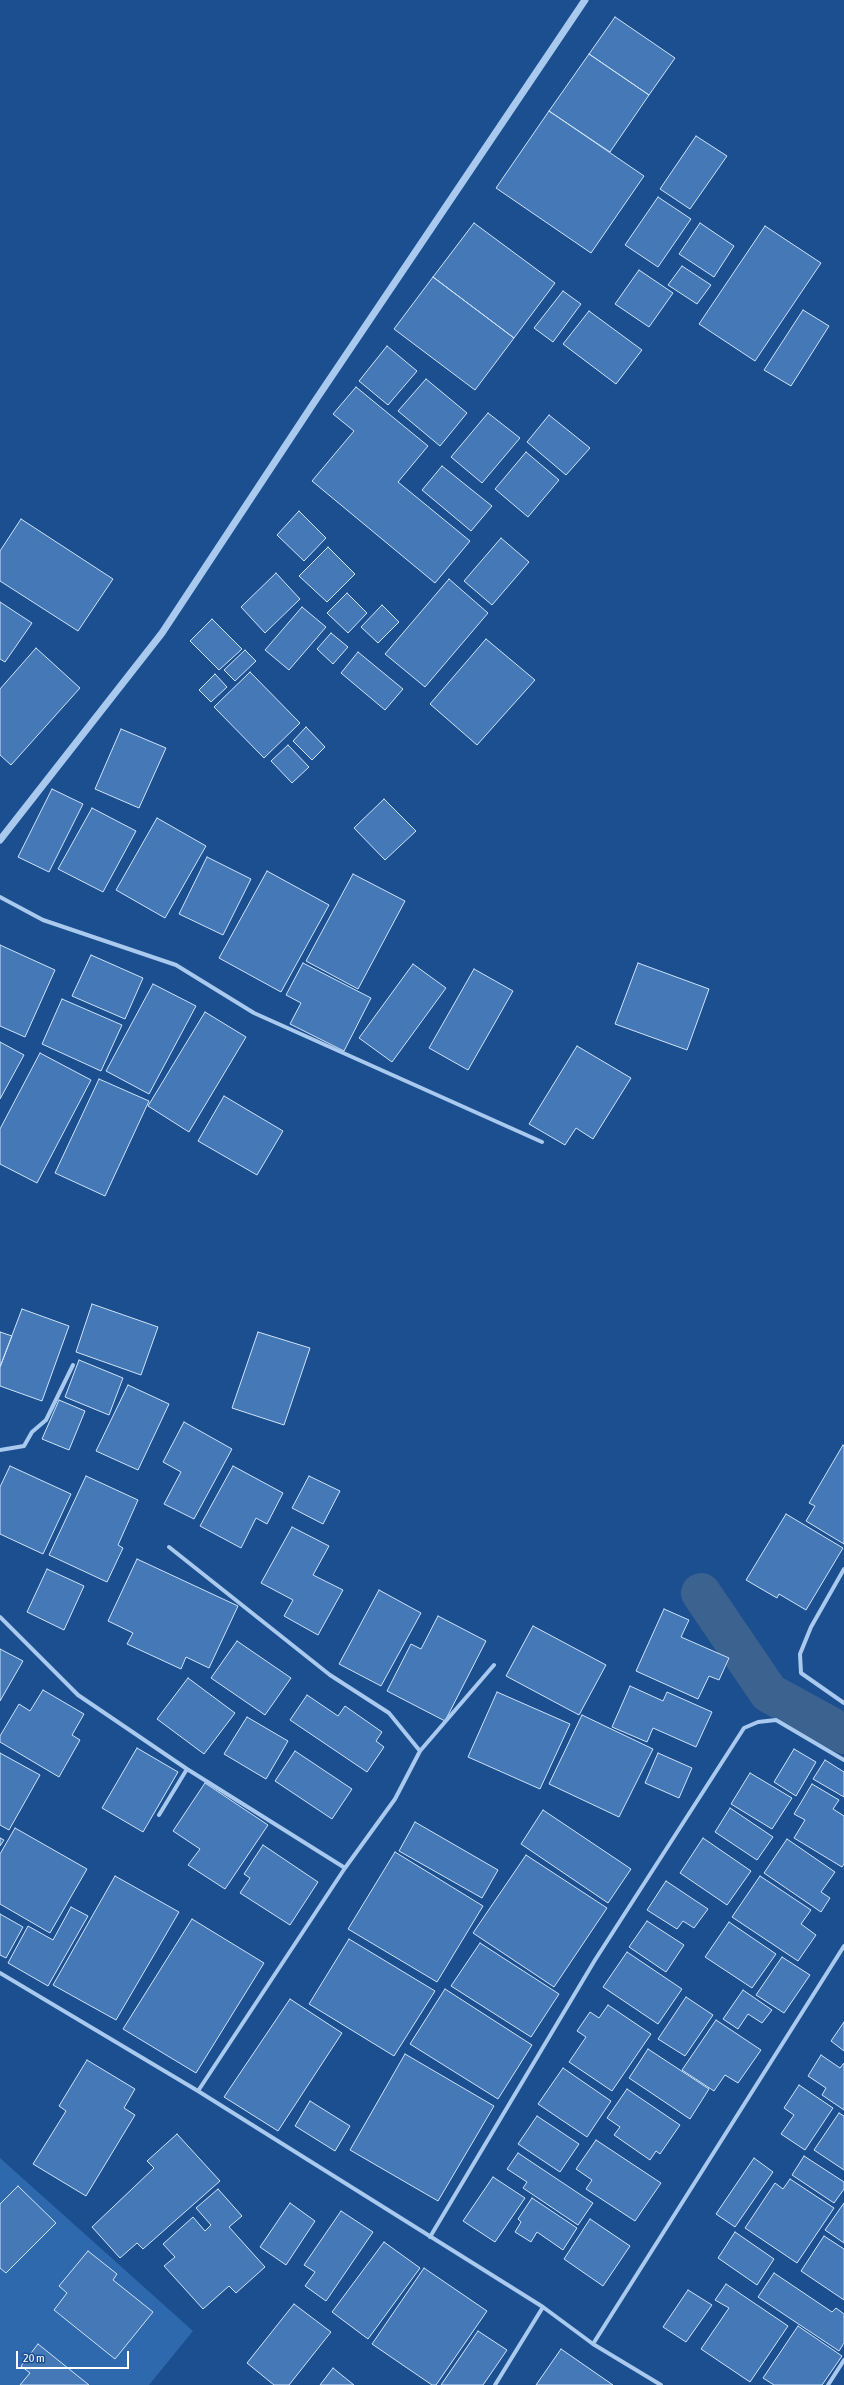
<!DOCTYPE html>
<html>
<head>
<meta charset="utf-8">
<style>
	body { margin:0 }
	#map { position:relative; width:844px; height:2385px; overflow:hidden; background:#1b4f8f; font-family:"Asap Condensed",sans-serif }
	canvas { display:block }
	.scale { position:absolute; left:16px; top:2351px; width:113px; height:18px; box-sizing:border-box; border:2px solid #fff; border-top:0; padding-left:5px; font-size:12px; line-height:14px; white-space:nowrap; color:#fff; -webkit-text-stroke:3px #1b4f8f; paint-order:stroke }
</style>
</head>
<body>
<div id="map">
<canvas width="844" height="2385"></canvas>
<div class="scale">20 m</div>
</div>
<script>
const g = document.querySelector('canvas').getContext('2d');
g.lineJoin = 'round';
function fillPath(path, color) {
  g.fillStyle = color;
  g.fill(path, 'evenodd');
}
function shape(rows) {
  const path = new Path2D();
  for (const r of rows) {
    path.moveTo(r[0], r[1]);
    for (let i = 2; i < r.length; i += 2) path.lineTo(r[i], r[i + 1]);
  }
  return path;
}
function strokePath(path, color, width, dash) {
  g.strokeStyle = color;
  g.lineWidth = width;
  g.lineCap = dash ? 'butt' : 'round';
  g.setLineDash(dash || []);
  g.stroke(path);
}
fillPath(shape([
	[0,2158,193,2331,149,2385,0,2385]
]), '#2e69ad');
strokePath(shape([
	[701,1593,769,1693,844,1734]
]), '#3c6290', 40);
const building = shape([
	[615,17,675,58,649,95,589,54,615,17],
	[589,54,649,95,610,152,549,111,589,54],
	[549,111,644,176,591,253,496,188,549,111],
	[696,136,727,156,690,209,660,189,696,136],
	[658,197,691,219,658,267,625,245,658,197],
	[474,223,555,283,514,338,433,277,474,223],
	[700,223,734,246,714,277,679,254,700,223],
	[765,226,821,263,755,361,699,324,765,226],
	[682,266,711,285,697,304,668,285,682,266],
	[639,270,673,293,649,327,615,304,639,270],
	[433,277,514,338,475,390,394,329,433,277],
	[563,291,581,304,553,342,534,328,563,291],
	[803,310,829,326,791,386,764,370,803,310],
	[589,311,642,350,616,384,563,344,589,311],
	[387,346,417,371,388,405,359,381,387,346],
	[426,379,467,413,440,446,398,411,426,379],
	[356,387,428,446,398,482,470,541,435,583,312,481,354,431,333,414,356,387],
	[488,413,520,438,482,483,451,457,488,413],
	[549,415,590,448,566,475,527,442,549,415],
	[526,452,559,480,528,517,495,489,526,452],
	[442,466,492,506,471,531,422,490,442,466],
	[299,511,326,538,304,561,277,535,299,511],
	[21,519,113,579,78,631,0,581,0,551,21,519],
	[501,538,529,562,492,605,464,581,501,538],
	[328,547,355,574,327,602,299,576,328,547],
	[276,573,300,599,265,633,241,607,276,573],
	[449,579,488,613,425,687,385,654,449,579],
	[347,593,367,613,348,633,327,613,347,593],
	[0,602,32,623,5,662,0,659,0,602],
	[382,605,399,622,378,643,361,627,382,605],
	[302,607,326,627,289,670,265,650,302,607],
	[212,619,242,649,219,670,190,641,212,619],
	[331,633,348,647,333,664,317,649,331,633],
	[486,639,535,680,477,745,430,704,486,639],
	[36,648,80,688,11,765,0,755,0,689,36,648],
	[245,650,256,661,235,681,224,670,245,650],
	[358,652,403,689,385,710,341,673,358,652],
	[250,672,300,723,264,758,214,707,250,672],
	[215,674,227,687,211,702,199,690,215,674],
	[306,727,325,747,312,760,293,741,306,727],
	[121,729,166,748,139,808,95,789,121,729],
	[288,745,309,767,292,783,271,761,288,745],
	[52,789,83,804,49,872,18,857,52,789],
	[384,799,416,831,385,860,354,828,384,799],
	[92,808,136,831,103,892,58,869,92,808],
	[157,818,206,846,165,918,116,890,157,818],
	[207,857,251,879,223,935,179,914,207,857],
	[267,871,329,905,281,992,219,958,267,871],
	[353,874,405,901,358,989,306,961,353,874],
	[0,945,55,970,25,1037,0,1026,0,945],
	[91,955,143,978,125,1019,72,996,91,955],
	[303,963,371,998,344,1051,290,1024,301,1003,286,995,303,963],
	[638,963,709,989,687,1050,615,1024,638,963],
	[413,964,446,988,392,1062,359,1038,413,964],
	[474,969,513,991,468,1070,429,1048,474,969],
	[153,984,196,1006,149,1094,106,1071,153,984],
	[62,999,122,1025,101,1071,42,1044,62,999],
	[205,1012,246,1037,189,1132,148,1106,205,1012],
	[0,1042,24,1055,0,1099,0,1042],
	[577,1046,631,1078,593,1139,576,1128,565,1145,529,1124,577,1046],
	[40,1053,91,1080,37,1183,0,1164,0,1129,40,1053],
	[99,1079,149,1101,105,1196,55,1173,99,1079],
	[224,1096,283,1131,257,1175,198,1141,224,1096],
	[92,1304,158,1327,141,1375,76,1352,92,1304],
	[22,1309,69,1326,42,1401,0,1386,0,1367,22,1309],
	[0,1332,12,1336,0,1367,0,1332],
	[258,1332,310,1348,284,1425,232,1408,258,1332],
	[79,1360,123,1378,109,1415,65,1397,79,1360],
	[128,1385,169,1404,138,1470,96,1451,128,1385],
	[59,1400,85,1411,69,1450,42,1439,59,1400],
	[184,1422,232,1449,194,1519,164,1504,181,1472,163,1462,184,1422],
	[843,1445,844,1446,844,1544,806,1521,815,1506,809,1503,843,1445],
	[10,1466,71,1494,43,1554,0,1534,0,1487,10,1466],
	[233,1466,283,1493,267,1524,256,1518,241,1548,200,1526,233,1466],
	[86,1476,138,1500,118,1545,123,1548,107,1582,49,1555,86,1476],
	[309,1476,340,1491,323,1524,292,1508,309,1476],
	[786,1514,843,1548,806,1610,779,1594,777,1598,746,1580,786,1514],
	[292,1527,329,1546,313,1575,343,1590,318,1635,284,1616,293,1600,261,1583,292,1527],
	[137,1559,238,1606,209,1668,186,1657,181,1669,127,1644,133,1633,108,1621,137,1559],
	[47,1569,84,1586,64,1630,27,1612,47,1569],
	[379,1590,421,1613,381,1686,339,1664,379,1590],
	[664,1609,689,1620,681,1637,729,1658,719,1680,709,1676,698,1699,636,1671,664,1609],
	[438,1616,486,1641,445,1721,387,1691,411,1644,421,1649,438,1616],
	[533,1626,606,1665,579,1715,506,1676,533,1626],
	[237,1641,291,1678,265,1715,211,1678,237,1641],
	[0,1649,23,1661,0,1701,0,1649],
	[188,1678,235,1713,204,1754,157,1719,188,1678],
	[630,1686,663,1701,667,1692,712,1712,696,1747,653,1728,647,1742,612,1727,630,1686],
	[43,1690,84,1714,72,1735,80,1740,59,1777,0,1742,0,1736,19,1704,30,1711,43,1690],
	[497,1692,570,1724,540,1789,468,1757,497,1692],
	[307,1695,338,1716,345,1706,382,1732,376,1741,384,1747,367,1772,290,1720,307,1695],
	[582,1715,653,1749,619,1817,549,1784,582,1715],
	[247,1717,288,1741,266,1779,224,1754,247,1717],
	[137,1748,178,1772,143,1832,102,1808,137,1748],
	[794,1749,816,1762,796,1796,774,1782,794,1749],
	[295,1751,352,1789,332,1819,275,1781,295,1751],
	[0,1753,40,1775,9,1830,0,1825,0,1753],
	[658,1753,692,1768,679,1798,645,1783,658,1753],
	[825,1760,844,1772,844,1797,813,1779,825,1760],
	[750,1773,792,1798,772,1829,731,1804,750,1773],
	[205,1783,268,1825,225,1889,188,1865,200,1849,173,1831,205,1783],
	[812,1784,839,1800,833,1809,844,1816,844,1864,842,1867,794,1838,805,1820,794,1814,812,1784],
	[730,1808,773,1837,757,1860,715,1832,730,1808],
	[543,1810,631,1869,608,1903,521,1844,543,1810],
	[415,1822,498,1870,482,1898,399,1851,415,1822],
	[15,1828,87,1869,50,1933,0,1904,0,1854,15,1828],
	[0,1838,4,1840,0,1846,0,1838],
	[703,1838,751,1871,727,1905,680,1873,703,1838],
	[787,1839,835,1872,821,1892,830,1898,821,1912,764,1873,787,1839],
	[263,1845,318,1882,290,1925,240,1893,250,1878,244,1874,263,1845],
	[395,1852,483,1906,437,1982,348,1929,395,1852],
	[526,1855,607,1908,554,1987,473,1933,526,1855],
	[115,1876,179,1912,116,2020,53,1985,115,1876],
	[760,1876,811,1910,801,1924,816,1935,798,1961,732,1917,760,1876],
	[666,1881,708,1909,694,1928,683,1921,677,1929,647,1910,666,1881],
	[71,1907,88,1916,48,1986,8,1963,28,1926,53,1940,71,1907],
	[0,1914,23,1927,6,1958,0,1955,0,1914],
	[192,1919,264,1963,196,2073,123,2029,192,1919],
	[647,1921,684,1945,666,1972,629,1947,647,1921],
	[729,1922,776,1954,752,1988,705,1957,729,1922],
	[349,1939,435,1991,394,2056,309,2004,349,1939],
	[480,1943,559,1994,531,2037,451,1986,480,1943],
	[627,1952,682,1989,658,2024,603,1987,627,1952],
	[782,1957,810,1975,784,2013,756,1995,782,1957],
	[445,1989,532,2045,498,2099,410,2044,445,1989],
	[743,1990,772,2010,762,2023,748,2014,738,2029,723,2019,743,1990],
	[686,1997,713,2015,685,2056,658,2039,686,1997],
	[290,1999,342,2033,278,2131,224,2097,290,1999],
	[608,2005,651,2034,612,2091,569,2062,586,2037,577,2031,590,2012,599,2018,608,2005],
	[716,2020,761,2050,738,2083,725,2075,714,2091,682,2070,716,2020],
	[844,2022,844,2051,831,2041,844,2022],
	[648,2049,709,2089,690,2119,629,2078,648,2049],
	[405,2054,494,2106,438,2201,350,2150,405,2054],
	[821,2055,840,2068,844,2063,844,2110,822,2095,826,2088,808,2076,821,2055],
	[87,2060,135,2089,124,2108,135,2115,86,2196,33,2164,66,2111,59,2106,87,2060],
	[563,2068,611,2101,587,2137,538,2104,563,2068],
	[799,2085,833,2108,805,2150,781,2134,794,2115,784,2108,799,2085],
	[627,2089,680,2125,660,2154,656,2151,650,2160,614,2135,620,2127,607,2118,627,2089],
	[310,2101,350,2126,335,2151,295,2126,310,2101],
	[839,2113,844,2116,844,2170,814,2150,839,2113],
	[537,2116,579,2144,560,2172,518,2144,537,2116],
	[177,2134,220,2181,143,2249,137,2243,120,2258,92,2227,154,2168,147,2161,177,2134],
	[596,2140,661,2183,635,2221,586,2189,592,2180,576,2169,596,2140],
	[518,2153,593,2203,578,2225,523,2188,527,2182,507,2169,518,2153],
	[804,2156,844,2182,844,2189,834,2203,792,2175,804,2156],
	[754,2158,773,2172,735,2227,716,2214,754,2158],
	[493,2177,525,2198,495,2242,463,2221,493,2177],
	[790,2179,834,2208,797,2263,745,2228,775,2183,783,2189,790,2179],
	[18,2186,56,2223,6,2273,0,2268,0,2204,18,2186],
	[218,2189,242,2216,229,2227,265,2267,236,2293,229,2286,203,2309,164,2266,175,2257,163,2244,193,2217,205,2231,211,2225,196,2208,218,2189],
	[532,2198,577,2228,563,2250,537,2232,531,2242,515,2232,521,2222,518,2219,532,2198],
	[290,2203,315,2221,286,2265,260,2247,290,2203],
	[844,2203,844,2243,825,2230,844,2203],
	[341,2211,373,2232,326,2301,305,2286,315,2272,304,2265,341,2211],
	[590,2219,630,2246,603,2286,564,2259,590,2219],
	[735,2232,774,2259,757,2285,718,2258,735,2232],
	[824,2236,844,2249,844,2300,801,2271,824,2236],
	[384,2242,420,2268,368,2339,332,2312,384,2242],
	[88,2251,117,2274,113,2280,153,2312,115,2359,54,2310,67,2293,59,2286,88,2251],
	[424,2268,487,2311,436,2385,432,2385,372,2344,424,2268],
	[774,2273,832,2312,836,2308,844,2314,844,2343,839,2351,758,2297,774,2273],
	[726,2284,788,2326,750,2382,701,2349,729,2308,715,2300,726,2284],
	[688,2290,712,2305,686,2342,663,2327,688,2290],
	[294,2304,331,2332,289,2385,274,2385,247,2363,294,2304],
	[798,2326,842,2356,822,2385,774,2385,763,2378,798,2326],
	[478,2331,507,2350,483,2385,441,2385,478,2331],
	[38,2344,89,2385,20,2385,30,2373,21,2366,38,2344],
	[561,2349,613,2385,536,2385,561,2349],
	[333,2368,354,2385,320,2385,333,2368]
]);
fillPath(building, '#4478b7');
strokePath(building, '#cfe3fa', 1);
strokePath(shape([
	[0,897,43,920,176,965,254,1013,542,1142],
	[0,1450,24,1446,32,1432,46,1420,73,1365],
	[169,1547,330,1675,389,1713,420,1751,395,1799,345,1868,198,2091],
	[844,1569,811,1627,800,1654,801,1673,844,1703],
	[0,1617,78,1695,187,1769,345,1868],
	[420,1751,494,1665],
	[159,1815,187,1769],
	[0,1973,198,2091,543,2307,495,2385],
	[430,2237,595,1960,744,1728,758,1722,776,1720,844,1760],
	[543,2307,593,2344,661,2385],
	[593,2344,844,1946],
	[828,2385,844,2360]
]), '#a9c9ee', 4);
strokePath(shape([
	[0,840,162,633,315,401,585,0]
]), '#a9c9ee', 7);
</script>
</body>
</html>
